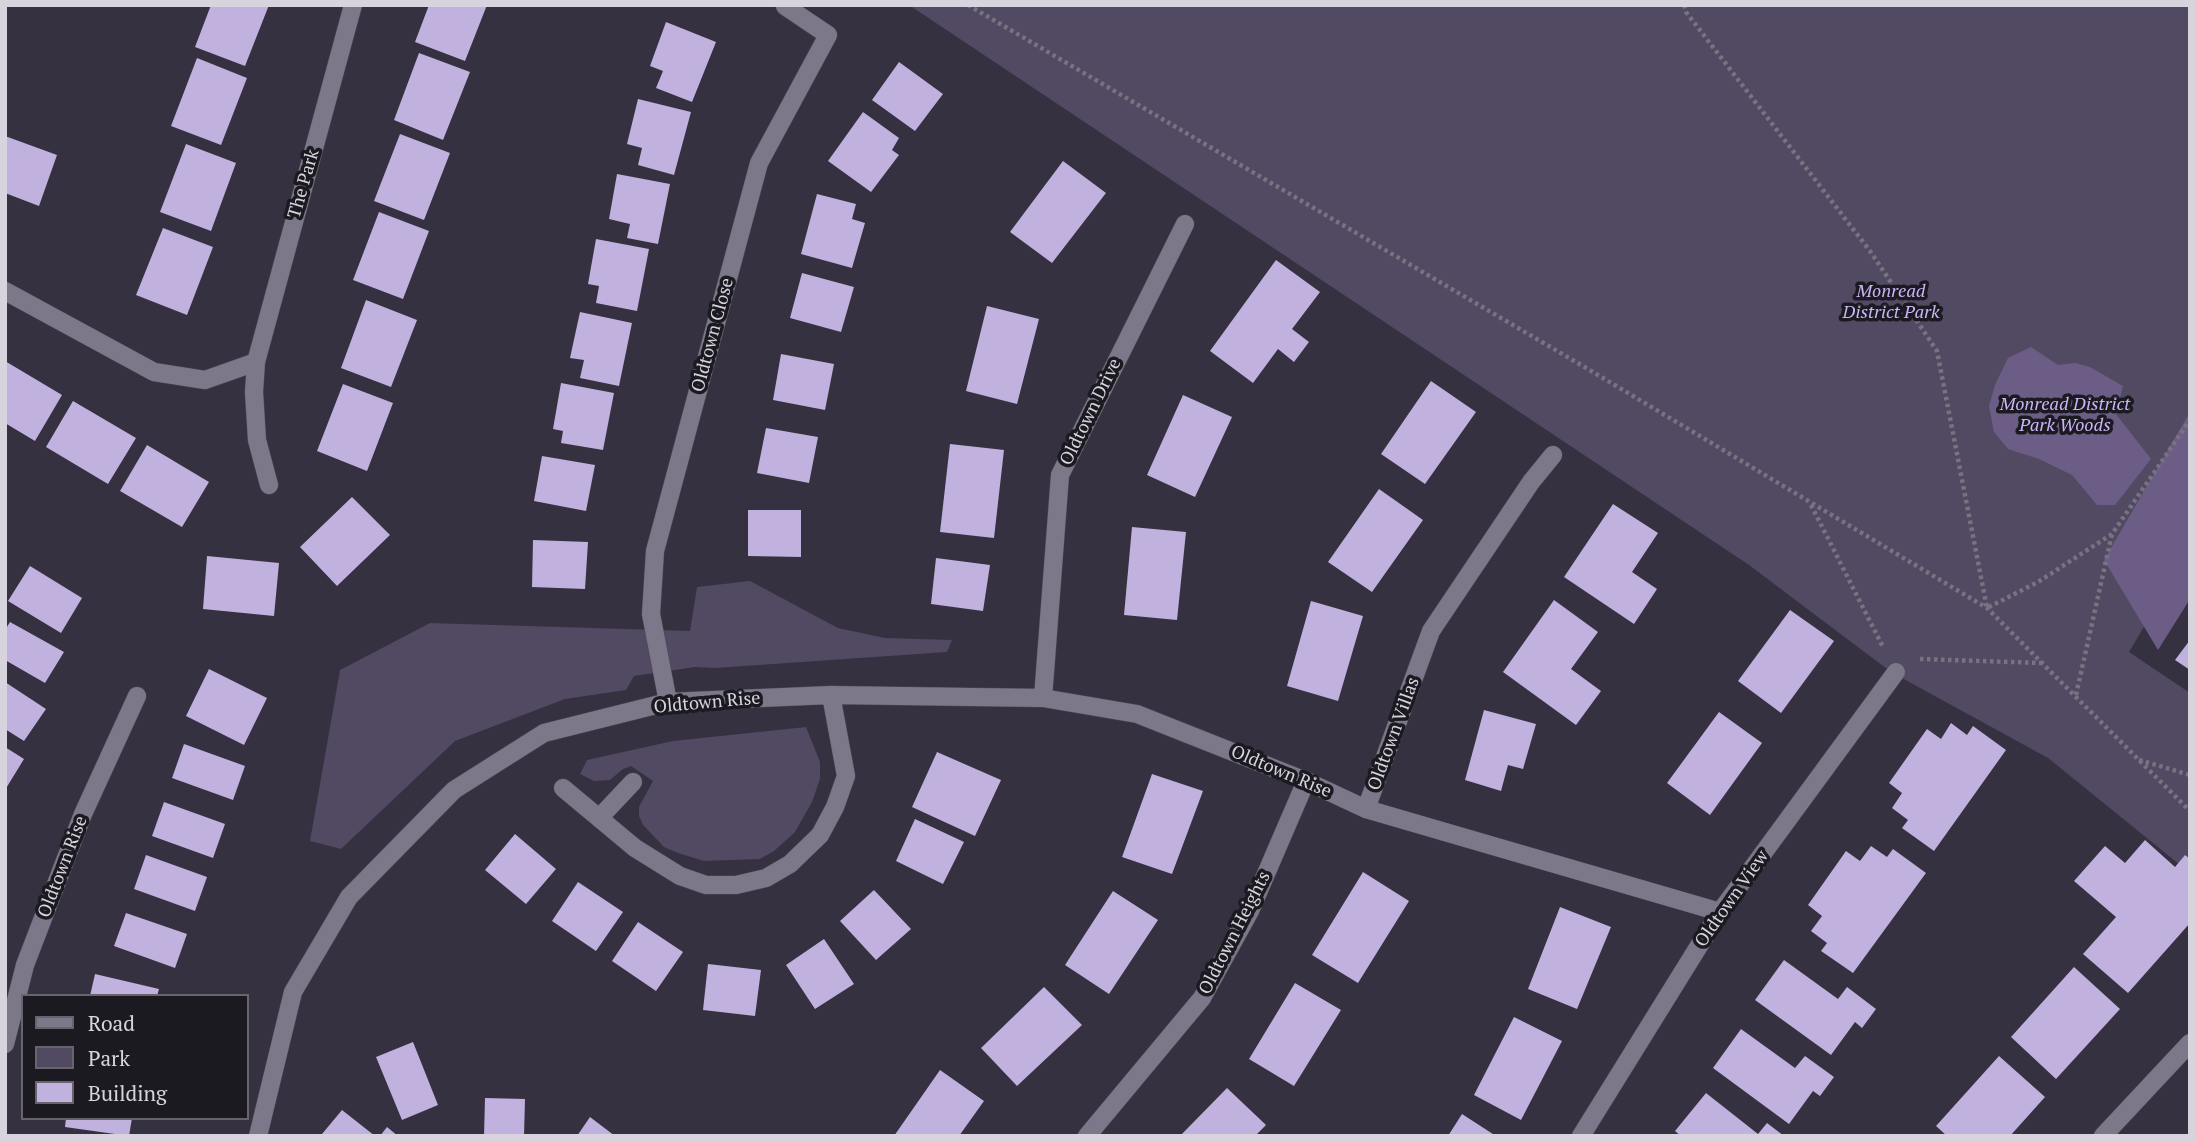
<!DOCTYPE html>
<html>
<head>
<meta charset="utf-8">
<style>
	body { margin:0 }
	#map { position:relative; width:2195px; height:1141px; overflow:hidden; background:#363140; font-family:"PT Serif",serif }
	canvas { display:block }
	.frame { position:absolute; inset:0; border:7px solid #d7d4de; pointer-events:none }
	.legend { position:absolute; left:21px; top:994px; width:228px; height:126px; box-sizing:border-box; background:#1c1a21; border:2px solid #67646d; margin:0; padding:9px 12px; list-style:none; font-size:21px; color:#d7d4de }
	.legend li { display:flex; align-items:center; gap:14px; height:35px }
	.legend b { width:35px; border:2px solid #67646d }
</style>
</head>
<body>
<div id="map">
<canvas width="2195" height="1141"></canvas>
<div class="frame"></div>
<ul class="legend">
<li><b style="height:9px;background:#7d7889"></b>Road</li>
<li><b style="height:19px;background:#524962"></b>Park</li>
<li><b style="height:19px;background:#c0b1df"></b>Building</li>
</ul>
</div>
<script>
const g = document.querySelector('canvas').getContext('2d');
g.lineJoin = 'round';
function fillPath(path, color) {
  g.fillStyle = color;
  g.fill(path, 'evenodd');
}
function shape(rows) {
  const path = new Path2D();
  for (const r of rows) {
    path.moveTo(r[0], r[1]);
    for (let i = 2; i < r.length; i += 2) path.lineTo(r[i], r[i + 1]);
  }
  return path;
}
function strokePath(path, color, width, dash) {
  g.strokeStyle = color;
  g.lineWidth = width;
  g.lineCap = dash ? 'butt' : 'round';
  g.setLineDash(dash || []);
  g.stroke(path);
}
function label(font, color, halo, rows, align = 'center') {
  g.font = font + ' "PT Serif",serif';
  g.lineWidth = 7;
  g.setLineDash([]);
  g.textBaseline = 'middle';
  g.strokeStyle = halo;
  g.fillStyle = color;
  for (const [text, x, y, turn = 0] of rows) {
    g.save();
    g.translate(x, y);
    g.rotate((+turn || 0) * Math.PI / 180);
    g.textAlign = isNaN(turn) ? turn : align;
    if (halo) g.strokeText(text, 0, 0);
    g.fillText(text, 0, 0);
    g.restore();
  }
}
fillPath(shape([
	[909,5,2190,5,2190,549,2129,652,2190,693,2190,873,2048,758,1891,672,1749,565],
	[750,581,838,628,885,638,952,640,947,652,715,668,695,667,634,676,626,690,565,699,455,741,341,849,310,841,340,670,430,623,690,631,697,587],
	[806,727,820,762,820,779,812,802,795,832,774,851,760,859,704,861,678,853,664,847,643,825,639,816,639,807,653,781,631,766,623,769,610,780,594,781,580,774,587,760,673,741]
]), '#524962');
fillPath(shape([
	[2031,347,2058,365,2075,363,2090,367,2123,386,2116,414,2151,459,2115,505,2097,505,2072,475,2039,459,2008,449,1994,432,1989,406,1995,385,2008,358],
	[2190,412,2190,599,2158,650,2104,560]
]), '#6c5d86');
fillPath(shape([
	[211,5,269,5,245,66,195,47],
	[429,5,487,5,465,61,415,42],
	[666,22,716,42,692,102,656,88,663,71,650,66],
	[419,53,470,72,443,140,394,120],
	[197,58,247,78,221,145,171,126],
	[899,62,943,94,915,131,872,100],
	[638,99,691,112,674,175,638,165,642,148,627,144],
	[863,112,899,138,892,150,899,155,871,192,828,161],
	[400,134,450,153,424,220,374,201],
	[5,136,57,155,39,206,5,193],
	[186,144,236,163,211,231,160,212],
	[1063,161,1106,193,1052,263,1010,232],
	[617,174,670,184,658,244,627,238,630,224,609,219],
	[817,194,856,204,852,219,865,223,852,268,801,254],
	[379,212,429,231,403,299,353,280],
	[163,228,213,247,187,315,136,295],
	[596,239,649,249,637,311,596,303,599,286,588,284],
	[1276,260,1320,292,1292,329,1309,342,1294,362,1278,349,1253,383,1210,351],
	[802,273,854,287,841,332,790,318],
	[366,300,417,320,391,387,341,368],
	[987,306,1039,319,1017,404,966,391],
	[580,312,632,323,619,386,580,378,584,360,570,358],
	[781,354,834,364,825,410,773,400],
	[5,361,62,395,35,441,5,423],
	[1431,381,1476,412,1425,484,1381,454],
	[561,383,614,393,603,450,561,443,563,431,553,429],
	[343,384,393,403,367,471,317,451],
	[1183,395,1232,417,1195,497,1147,475],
	[73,401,136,438,108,484,46,447],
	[766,428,818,437,809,483,757,473],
	[950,444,1004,450,994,538,940,532],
	[147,445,209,482,182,527,120,491],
	[542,456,595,465,586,511,534,501],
	[1379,489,1423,520,1372,592,1328,562],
	[352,497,390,535,337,586,300,547],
	[1613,504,1658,533,1632,572,1657,589,1634,624,1564,577],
	[748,510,801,510,801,557,748,556],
	[1132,527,1186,532,1177,620,1124,615],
	[533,540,588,542,585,589,532,587],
	[207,556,279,563,274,616,203,609],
	[936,558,990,565,983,611,931,604],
	[30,566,82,598,61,633,8,601],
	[1554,600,1598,632,1571,669,1601,691,1576,725,1503,672],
	[1311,601,1363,616,1338,701,1287,686],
	[1790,610,1834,641,1781,713,1738,681],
	[10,622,64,652,45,683,5,660,5,630],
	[2190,640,2190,670,2175,660],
	[209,669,267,698,244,745,186,716],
	[5,682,46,709,24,741,5,729],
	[1484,710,1536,724,1523,769,1508,765,1501,791,1465,780],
	[1719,712,1762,743,1710,815,1667,783],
	[1951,723,1967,735,1973,726,2006,750,1934,851,1902,828,1908,820,1892,808,1902,793,1889,783,1927,729,1941,739],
	[184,744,245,766,233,800,172,778],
	[5,747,24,759,5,790],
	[937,752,1001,780,975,836,912,807],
	[1152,774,1203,791,1172,874,1122,857],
	[164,802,225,824,213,858,152,836],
	[915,819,964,842,943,884,896,861],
	[515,834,556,869,526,904,485,870],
	[2145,840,2175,867,2185,855,2190,859,2190,923,2128,993,2083,954,2116,917,2074,881,2105,846,2125,863],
	[1871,846,1887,857,1893,849,1926,873,1853,973,1821,951,1827,943,1811,931,1822,916,1808,905,1846,851,1860,861],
	[146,855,207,877,195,911,134,889],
	[1363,872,1409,901,1358,983,1312,955],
	[578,882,623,912,596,951,552,921],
	[874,890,911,929,876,960,840,921],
	[1113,891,1158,920,1109,994,1065,965],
	[1560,907,1611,927,1577,1009,1528,989],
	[126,913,187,934,175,968,114,946],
	[638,922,683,952,656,991,612,961],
	[824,939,854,984,815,1009,786,965],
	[1784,960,1838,999,1847,987,1876,1009,1862,1028,1855,1022,1831,1055,1755,1000],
	[708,964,761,970,755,1016,703,1010],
	[2074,967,2120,1009,2056,1079,2011,1037],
	[95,974,159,989,157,996,90,996],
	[1295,983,1341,1010,1294,1086,1249,1059],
	[1044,987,1082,1025,1017,1086,981,1048],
	[1514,1017,1562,1041,1521,1120,1474,1095],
	[1741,1029,1795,1068,1805,1056,1834,1077,1820,1096,1813,1091,1789,1124,1713,1068],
	[413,1042,438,1105,402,1120,376,1057],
	[1999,1056,2045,1097,2010,1136,1947,1136,1936,1126],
	[940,1070,984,1101,959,1136,894,1136],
	[1227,1088,1266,1125,1255,1136,1180,1136],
	[1706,1093,1758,1134,1767,1123,1784,1136,1681,1136,1675,1131],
	[485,1098,525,1099,524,1136,484,1136],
	[342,1110,375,1136,324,1136,322,1134],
	[1462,1114,1496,1136,1448,1136],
	[590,1117,615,1136,577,1136],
	[66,1118,132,1118,129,1136,65,1127],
	[387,1127,398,1136,380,1136]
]), '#c0b1df');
const minor = shape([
	[5,291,154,372,205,380,256,362,353,5],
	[256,362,254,392,257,440,269,485],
	[1043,698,1060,475,1185,224],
	[668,702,651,614,655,551,759,163,828,35,785,6],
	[563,788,635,848,680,876,706,885,736,885,766,878,790,864,820,835,835,807,846,776,831,695],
	[1366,809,1431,631,1531,482,1553,455],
	[600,817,633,782],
	[5,1044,25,965,83,814,137,696],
	[258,1136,293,992,349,897,454,790,544,733,668,702,831,695,1043,698,1137,714,1306,781,1366,809,1720,912],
	[1087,1136,1202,998,1250,911,1306,781],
	[1581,1136,1720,912,1896,672],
	[2103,1136,2190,1043]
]);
strokePath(minor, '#514d5a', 19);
strokePath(shape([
	[968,5,1593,372,1987,608,2190,811],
	[1684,5,1686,12,1870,251,1937,351,1987,608,2038,582,2112,534,2190,420],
	[1811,505,1883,647],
	[1920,659,2041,663],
	[2076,695,2112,534],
	[2139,760,2190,775]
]), '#787380', 4.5, [3.5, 3.5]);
strokePath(minor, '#7d7889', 18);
label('18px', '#d7d4de', '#1c1a21', [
	["The Park",304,184,-74],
	["Oldtown Close",713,335,-75],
	["Oldtown Drive",1091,412,-64],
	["Oldtown Rise",707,703,-5],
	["Oldtown Villas",1394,734,-70],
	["Oldtown Rise",1281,772,23],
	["Oldtown Rise",63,867,-69],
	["Oldtown View",1732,899,-55],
	["Oldtown Heights",1235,933,-63]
]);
label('italic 18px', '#cbb4f7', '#1c1a21', [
	["Monread",1891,292],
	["District Park",1891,313],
	["Monread District",2065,405],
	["Park Woods",2065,426]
]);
</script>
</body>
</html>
